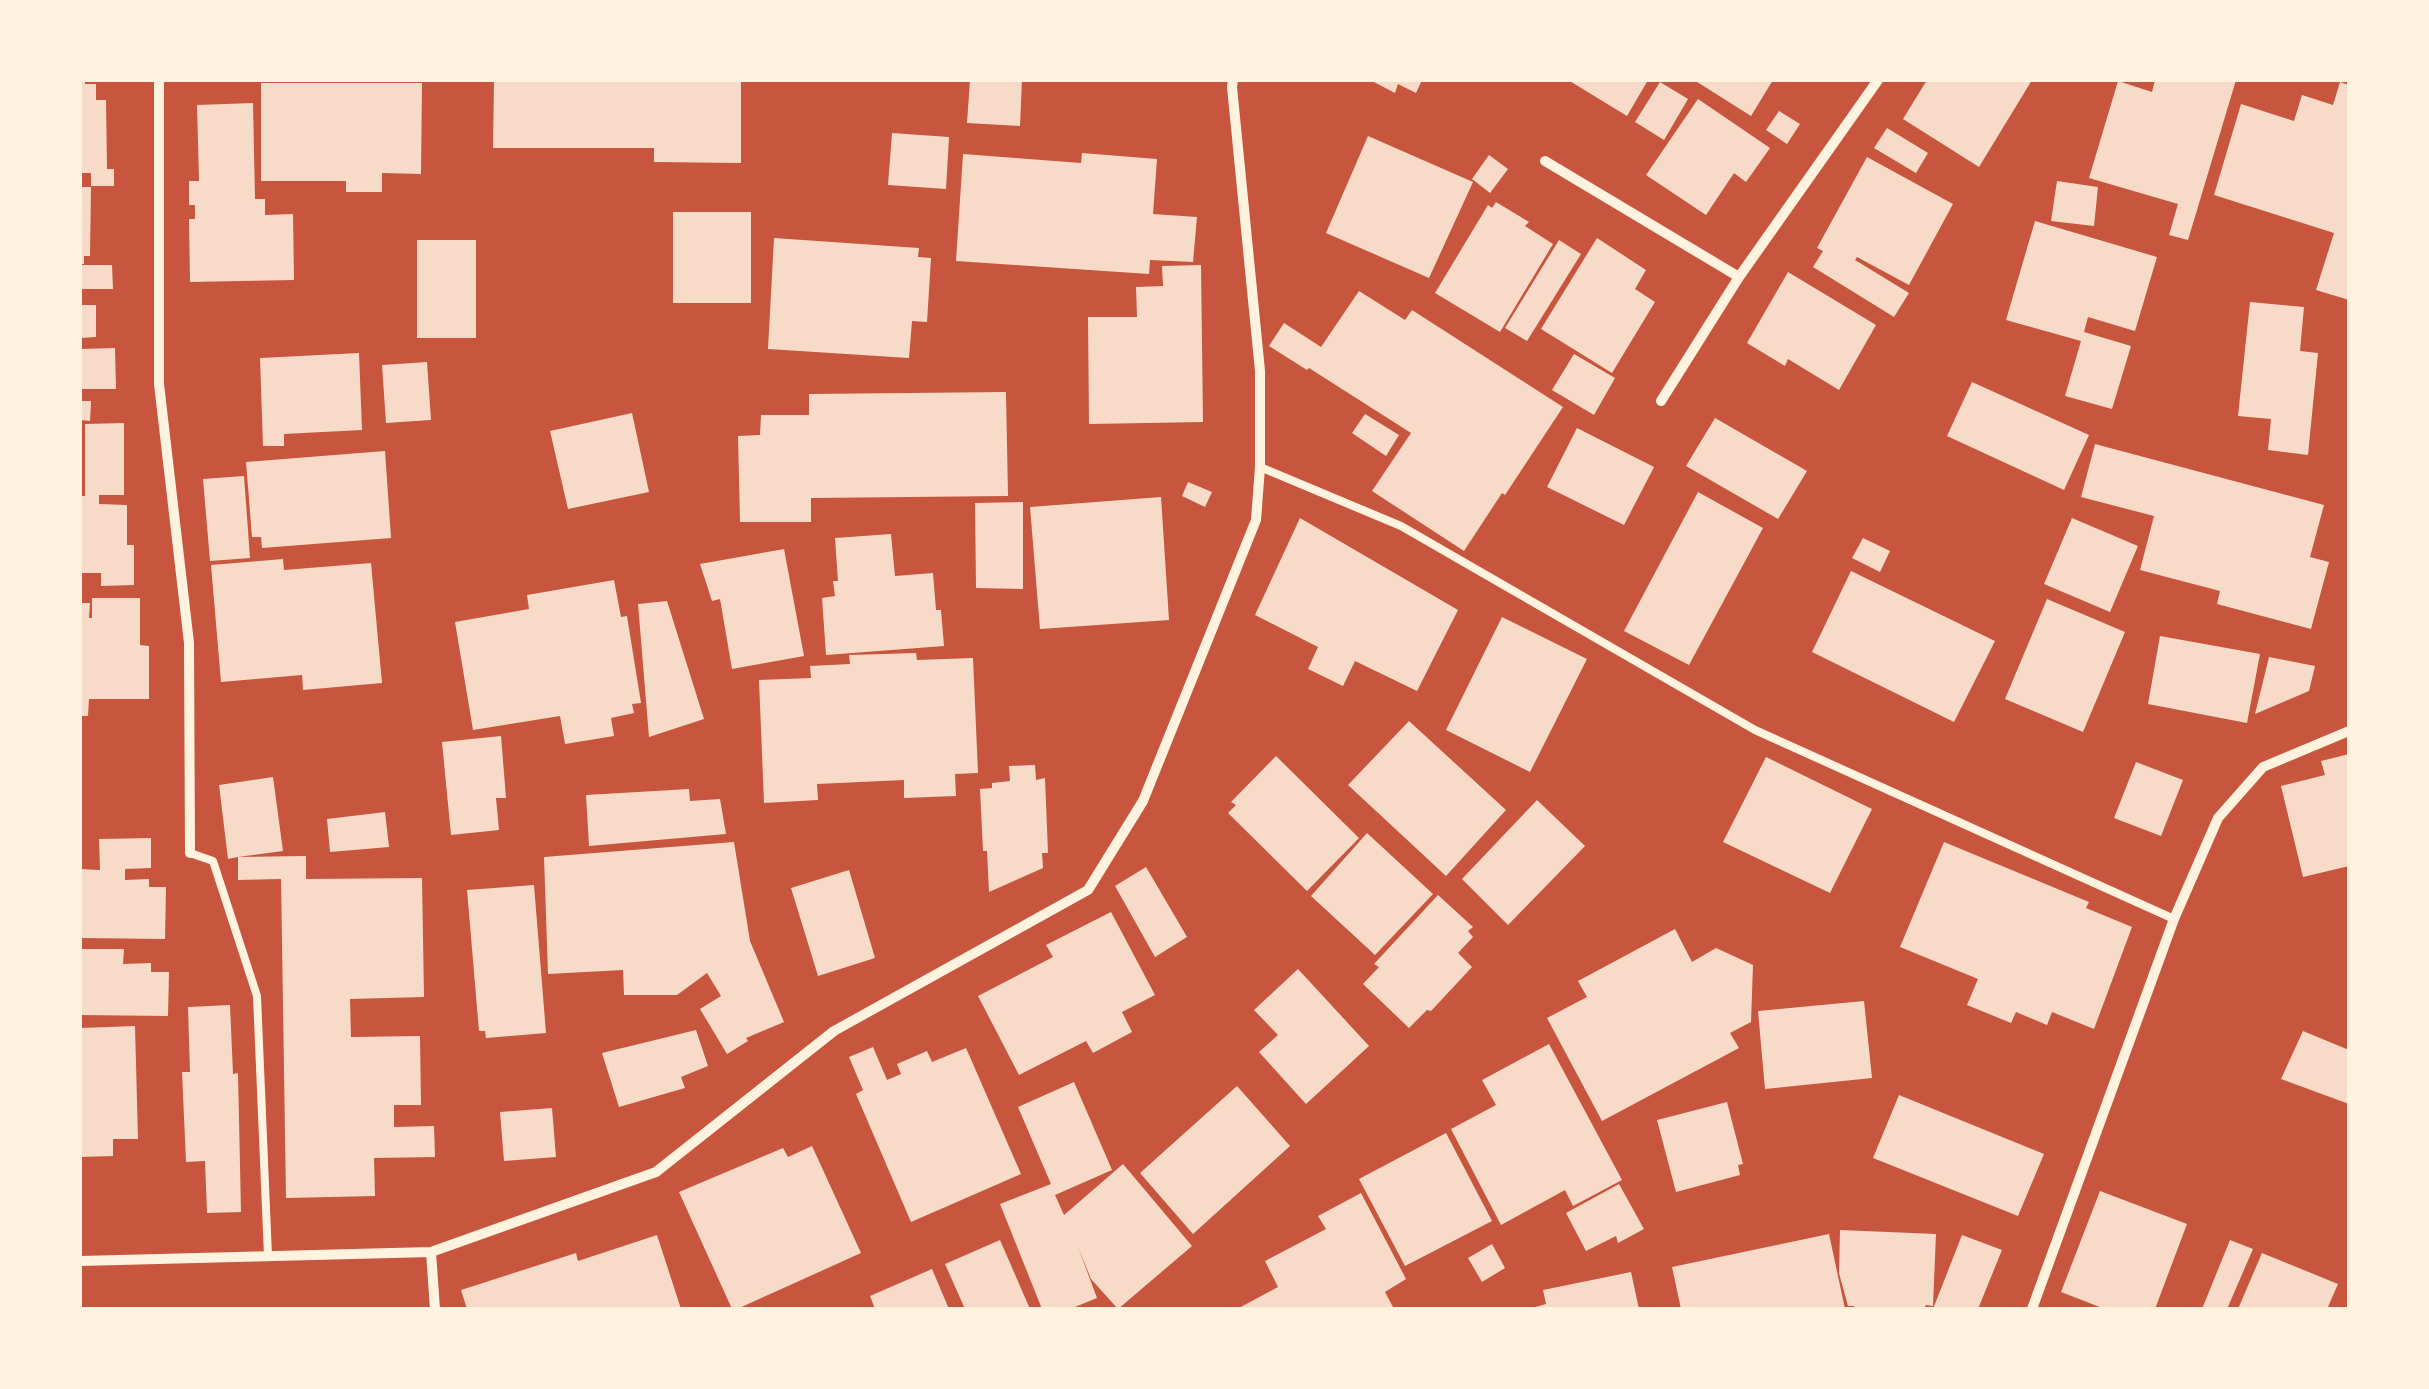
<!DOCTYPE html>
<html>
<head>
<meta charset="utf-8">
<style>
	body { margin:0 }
	#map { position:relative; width:2429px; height:1389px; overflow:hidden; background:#c8553d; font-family:Mulish,sans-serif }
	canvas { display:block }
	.frame { position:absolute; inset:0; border:82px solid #fff3e0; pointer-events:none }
</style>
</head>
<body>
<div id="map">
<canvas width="2429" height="1389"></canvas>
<div class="frame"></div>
</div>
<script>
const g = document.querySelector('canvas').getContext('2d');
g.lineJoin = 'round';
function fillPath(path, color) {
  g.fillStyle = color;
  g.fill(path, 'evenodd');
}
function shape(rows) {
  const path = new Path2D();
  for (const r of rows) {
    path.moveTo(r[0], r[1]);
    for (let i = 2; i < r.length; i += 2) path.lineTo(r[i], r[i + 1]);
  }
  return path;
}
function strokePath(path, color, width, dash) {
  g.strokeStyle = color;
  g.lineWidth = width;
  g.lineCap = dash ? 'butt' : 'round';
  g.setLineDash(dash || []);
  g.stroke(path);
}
fillPath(shape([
	[80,80,85,80,85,84,96,84,96,100,106,100,107,169,114,169,114,186,91,186,91,173,80,173],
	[494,80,741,80,741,163,654,162,654,148,493,148],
	[970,80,1022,80,1020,126,967,123],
	[1370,80,1422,80,1416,93,1398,84,1395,93],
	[1568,80,1648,80,1627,116],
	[1694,80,1773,80,1751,116],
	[1927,80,2032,80,1979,167,1903,119],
	[2155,80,2236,80,2188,240,2169,235,2178,204,2089,178,2118,81,2152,92],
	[1660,82,1688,99,1664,140,1635,122],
	[2340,82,2349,85,2349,300,2316,290,2334,233,2214,195,2241,104,2294,121,2302,95,2333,105],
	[261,83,422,83,421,174,382,173,382,192,346,192,346,181,261,181],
	[1698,99,1770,148,1746,182,1734,173,1706,215,1646,175],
	[253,103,255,199,265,199,265,215,293,214,294,280,190,282,189,219,195,219,195,205,189,205,189,181,199,181,197,105],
	[1779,111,1800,124,1787,144,1766,130],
	[1887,128,1928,153,1916,173,1874,148],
	[892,133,949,137,946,189,888,185],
	[1368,136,1473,182,1429,278,1326,233],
	[1082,153,1157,159,1153,214,1197,217,1193,262,1150,260,1149,274,956,261,963,154,1081,163],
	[1489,155,1508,169,1490,193,1472,179],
	[1867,157,1953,204,1909,285,1857,257,1855,260,1909,293,1894,317,1813,267,1823,251,1817,248],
	[2057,181,2098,187,2094,226,2051,221],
	[80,187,91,187,90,256,84,256,84,264,80,264],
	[1496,202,1529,222,1525,226,1553,244,1500,332,1435,293,1488,205,1492,208],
	[673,212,751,212,751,303,673,303],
	[2035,221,2157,257,2135,331,2088,317,2084,332,2131,346,2112,409,2065,396,2081,341,2006,320],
	[774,238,919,248,918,257,931,258,927,322,912,321,909,358,768,349],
	[1597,238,1646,270,1635,289,1655,302,1612,373,1541,329],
	[417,240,476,240,476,338,417,338],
	[1559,240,1581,254,1527,341,1505,328],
	[80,265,112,265,113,289,80,289],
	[1201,265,1203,422,1089,424,1088,317,1137,317,1136,287,1163,286,1162,266],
	[1788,272,1876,325,1839,390,1788,359,1785,366,1747,343],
	[1359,291,1405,320,1412,310,1563,407,1505,495,1502,493,1464,551,1372,491,1411,433,1309,368,1307,370,1269,346,1284,323,1321,347],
	[2250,302,2304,307,2300,351,2318,353,2308,455,2268,450,2271,419,2238,416],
	[80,305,96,305,96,337,80,338],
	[115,348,116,389,80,389,80,349],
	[359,353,362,430,284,434,284,446,263,446,260,358],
	[1574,354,1615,378,1594,415,1552,390],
	[427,362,431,420,386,423,382,365],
	[1972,382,2089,435,2064,490,1947,436],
	[1006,392,1008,496,811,498,811,522,740,522,738,436,760,435,761,415,809,415,809,394],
	[80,401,91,401,90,421,80,420],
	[632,413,649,492,568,509,550,431],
	[1365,414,1399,435,1386,456,1352,433],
	[1715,418,1807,471,1778,519,1686,466],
	[124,423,124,495,99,495,99,504,127,505,127,545,134,545,134,585,101,586,101,573,80,573,80,496,85,496,85,424],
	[1577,428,1654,467,1624,525,1547,487],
	[2095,444,2324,505,2310,557,2329,562,2311,629,2217,604,2220,591,2140,570,2154,516,2081,497],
	[385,451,391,538,262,548,261,537,252,537,246,462],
	[244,476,250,558,210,561,203,479],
	[1188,482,1212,492,1205,507,1182,496],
	[1698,492,1763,528,1689,665,1624,631],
	[1161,497,1169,620,1040,629,1030,507],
	[1023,502,1023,589,976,588,975,503],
	[1300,518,1458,610,1417,691,1355,661,1343,686,1308,669,1318,647,1255,615],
	[2072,518,2138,546,2110,612,2044,584],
	[891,534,895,576,933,573,936,610,941,610,944,646,826,655,822,598,835,596,833,581,838,581,835,538],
	[1863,538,1890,551,1880,572,1852,558],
	[784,549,804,656,732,669,720,599,712,601,700,564],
	[283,559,284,570,371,563,382,683,303,690,302,675,221,682,211,565],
	[1851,571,1995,641,1954,722,1812,652],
	[614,580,621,617,627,616,641,703,632,704,634,713,611,718,614,736,565,744,560,716,473,730,455,622,529,609,527,595],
	[92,598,140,598,140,645,149,646,149,699,89,699,88,716,80,716,80,603,90,603,89,618,92,618],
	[2047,599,2125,632,2083,732,2005,699],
	[667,601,704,719,649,737,638,604],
	[1502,617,1587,659,1530,772,1446,730],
	[2160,636,2260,654,2247,723,2148,704],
	[916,653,917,660,973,658,978,773,955,774,956,796,904,798,904,780,817,784,818,800,764,803,759,680,811,678,810,666,850,664,849,655],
	[2269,657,2315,666,2309,691,2255,714],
	[1409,721,1506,810,1446,876,1348,785],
	[501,736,506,798,496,798,499,830,451,835,442,742],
	[2349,754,2349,866,2303,877,2281,786,2325,775,2321,761],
	[1276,756,1359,838,1307,891,1228,813,1236,805,1231,802],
	[1766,757,1872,809,1830,893,1723,842],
	[2136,762,2183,780,2161,836,2114,818],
	[1035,765,1036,780,1045,778,1048,853,1042,853,1043,868,989,892,987,851,983,851,980,789,992,788,992,783,1010,781,1009,766],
	[273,777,283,851,238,857,306,856,306,879,422,878,424,997,350,999,351,1037,420,1036,421,1105,394,1105,394,1127,434,1126,435,1157,374,1158,375,1196,286,1198,281,879,238,880,238,857,228,859,219,785],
	[689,789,690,801,720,799,726,834,589,846,586,795],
	[1537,800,1585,846,1508,925,1462,879],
	[385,812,389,847,330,852,327,819],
	[1367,833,1433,894,1375,955,1311,896],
	[151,838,151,868,125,869,125,880,149,879,149,887,166,887,165,939,80,938,80,869,100,870,99,839],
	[734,842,750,941,784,1022,746,1038,748,1041,727,1054,700,1009,721,996,707,973,677,995,624,995,623,970,548,974,544,857],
	[1944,842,2089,902,2086,908,2132,927,2094,1029,2052,1012,2047,1025,2016,1012,2011,1023,1967,1005,1978,979,1900,947],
	[1146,867,1187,937,1155,957,1115,886],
	[849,870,875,958,818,976,791,888],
	[534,885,546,1033,486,1038,485,1031,479,1031,467,890],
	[1438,895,1473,927,1468,931,1473,937,1458,953,1472,967,1431,1011,1427,1010,1409,1028,1363,984,1379,967,1374,964],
	[1111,912,1155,995,1122,1012,1132,1032,1093,1053,1086,1041,1019,1075,978,996,1053,957,1046,945],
	[1675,929,1692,962,1716,948,1753,965,1751,1022,1730,1033,1739,1048,1602,1121,1547,1018,1587,997,1578,981],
	[81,949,124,949,123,964,151,963,151,972,169,972,168,1016,80,1015],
	[1298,969,1369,1046,1306,1104,1259,1052,1278,1035,1254,1010],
	[1864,1001,1872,1078,1765,1089,1758,1011],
	[230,1005,233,1074,238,1073,241,1212,207,1213,205,1161,186,1162,182,1072,190,1072,188,1007],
	[135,1026,138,1139,113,1139,113,1156,80,1157,80,1028],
	[696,1030,708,1066,681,1077,685,1088,619,1107,602,1053],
	[2303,1031,2349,1050,2349,1104,2281,1079],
	[1549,1044,1622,1180,1573,1206,1565,1190,1501,1225,1451,1129,1496,1105,1482,1080],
	[873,1047,887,1080,901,1074,897,1064,927,1051,932,1062,966,1048,1021,1174,911,1222,856,1094,863,1090,849,1057],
	[1074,1082,1112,1170,1055,1195,1064,1215,1123,1164,1192,1246,1118,1309,1091,1279,1078,1247,1097,1298,1070,1309,1042,1309,1000,1204,1051,1184,1018,1107],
	[1237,1086,1290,1146,1193,1234,1140,1173],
	[1899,1095,2044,1154,2018,1216,1873,1158],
	[1727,1102,1743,1164,1738,1165,1740,1175,1676,1192,1657,1120],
	[552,1108,556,1157,504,1161,500,1112],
	[1446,1133,1492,1221,1405,1266,1359,1179],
	[812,1146,861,1253,737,1309,732,1309,679,1192,783,1148,788,1157],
	[1619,1184,1644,1229,1618,1243,1616,1236,1586,1251,1566,1213],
	[2100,1191,2187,1224,2155,1309,2105,1309,2061,1292],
	[1361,1193,1406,1279,1385,1292,1394,1309,1237,1309,1278,1287,1265,1261,1326,1229,1318,1216],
	[1840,1230,1936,1234,1933,1306,1926,1305,1924,1309,1855,1309,1854,1306,1848,1306,1839,1273],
	[1829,1234,1845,1309,1681,1309,1672,1267],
	[657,1235,681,1309,467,1309,461,1290,576,1253,578,1261],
	[1962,1235,2002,1250,1978,1309,1933,1309],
	[1000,1240,1030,1309,965,1309,945,1264],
	[2230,1240,2253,1249,2227,1309,2202,1309],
	[1492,1244,1505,1268,1482,1282,1468,1258],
	[2262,1253,2338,1284,2327,1309,2238,1309],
	[932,1269,949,1309,875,1309,870,1296],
	[1631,1272,1639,1309,1528,1309,1546,1304,1543,1290]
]), '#f7dbc8');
strokePath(shape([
	[1260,467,1401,526,1755,730,2174,919],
	[190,853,213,861,257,996,268,1256]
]), '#fff3e0', 8);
strokePath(shape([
	[159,80,159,384,189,643,190,853],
	[1545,161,1739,277],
	[1661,401,1739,277,1878,80],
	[431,1252,435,1309],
	[80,1261,431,1252,656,1172,834,1031,1088,890,1143,801,1256,520,1260,467,1260,371,1232,87,1233,80],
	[2032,1309,2174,919,2218,818,2263,767,2349,731]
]), '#fff3e0', 10);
</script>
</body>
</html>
